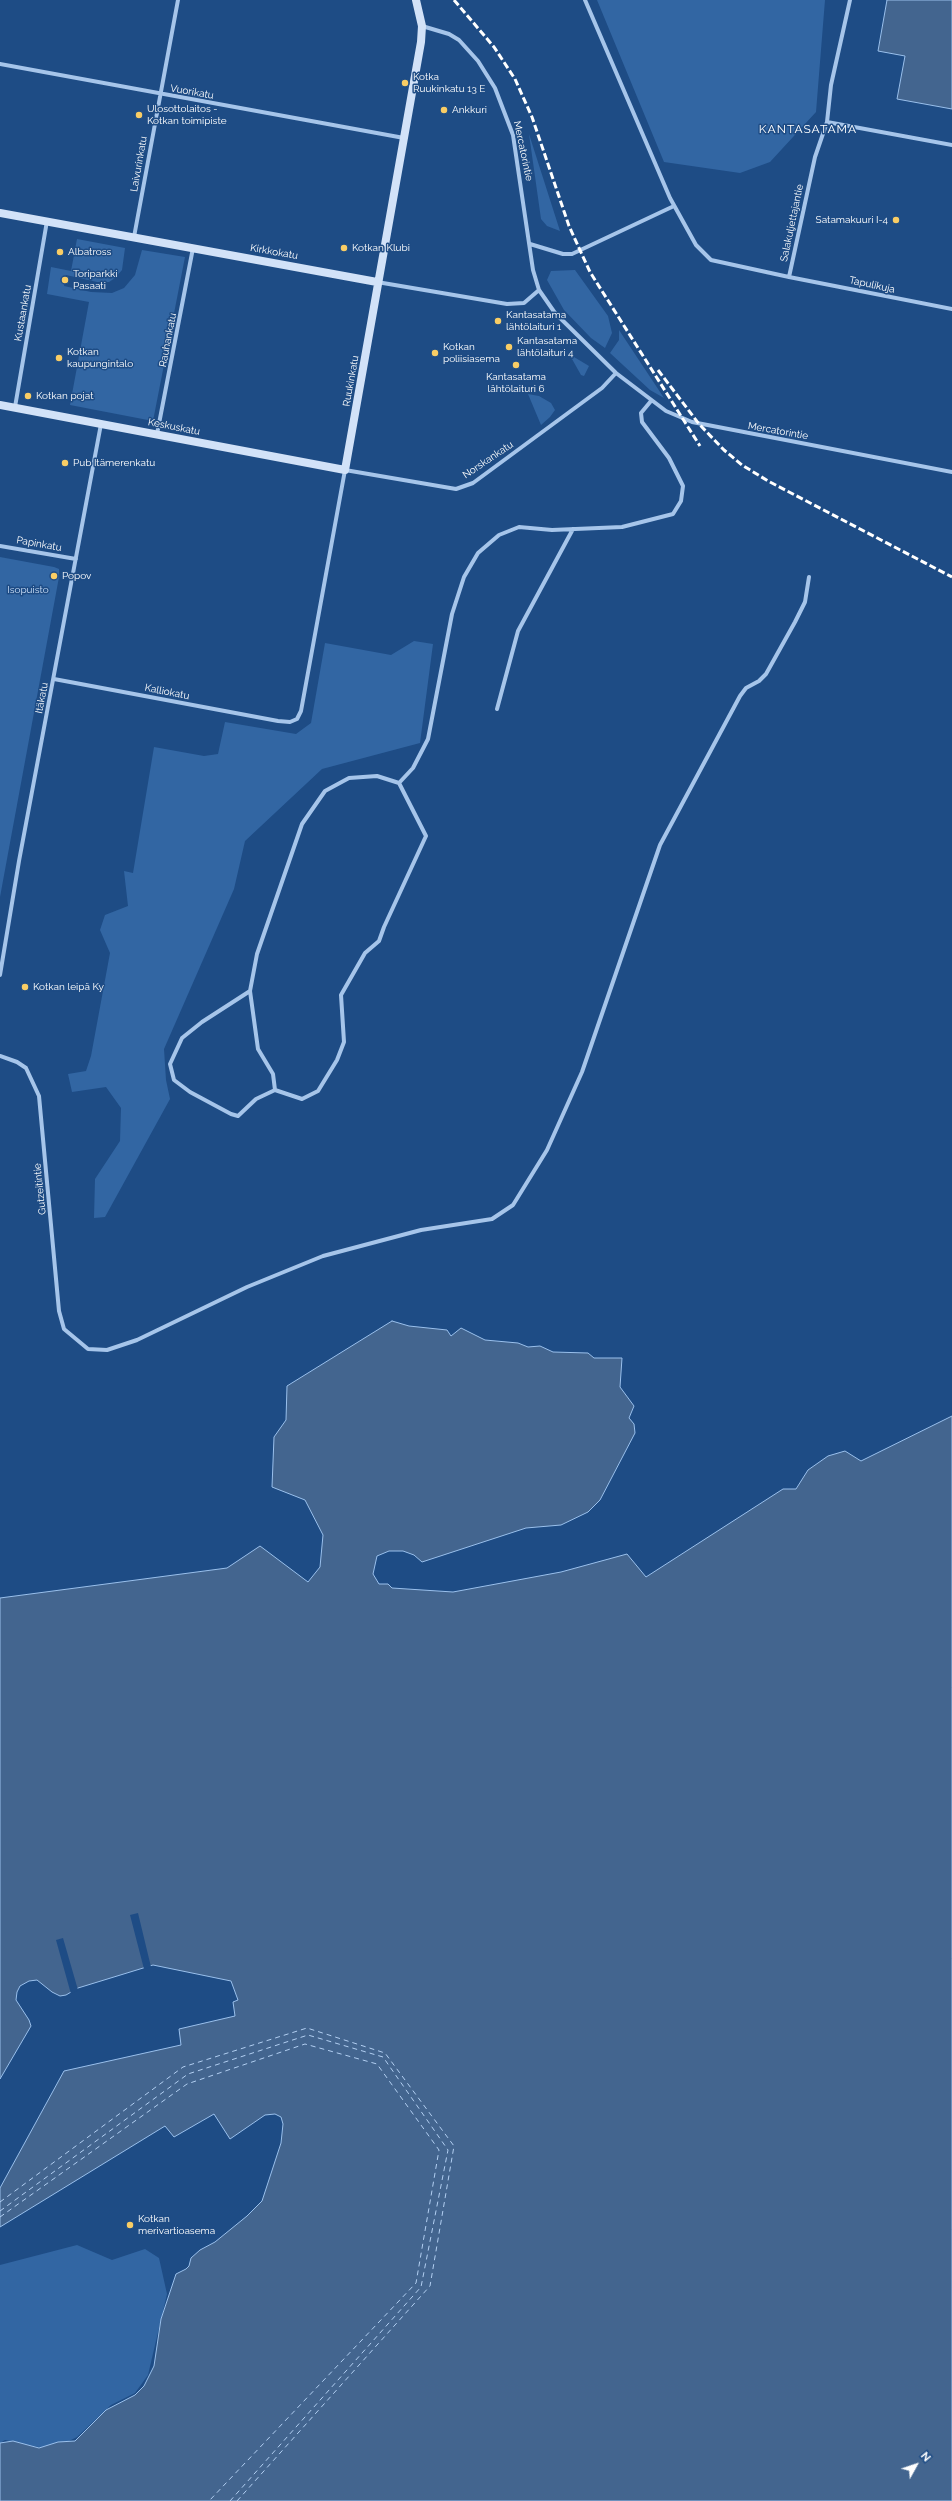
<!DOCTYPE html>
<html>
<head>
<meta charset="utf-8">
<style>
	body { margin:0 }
	#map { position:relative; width:952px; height:2501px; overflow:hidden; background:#1e4c85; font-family:Raleway,sans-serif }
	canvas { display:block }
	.north { position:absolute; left:896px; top:2445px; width:40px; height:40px; -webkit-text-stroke:3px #1e4c85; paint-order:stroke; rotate:50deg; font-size:11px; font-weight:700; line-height:16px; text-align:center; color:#fff }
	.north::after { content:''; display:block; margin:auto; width:14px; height:18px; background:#fff; clip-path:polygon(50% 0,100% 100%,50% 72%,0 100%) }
</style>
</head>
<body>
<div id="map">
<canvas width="952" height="2501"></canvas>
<div class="north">N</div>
</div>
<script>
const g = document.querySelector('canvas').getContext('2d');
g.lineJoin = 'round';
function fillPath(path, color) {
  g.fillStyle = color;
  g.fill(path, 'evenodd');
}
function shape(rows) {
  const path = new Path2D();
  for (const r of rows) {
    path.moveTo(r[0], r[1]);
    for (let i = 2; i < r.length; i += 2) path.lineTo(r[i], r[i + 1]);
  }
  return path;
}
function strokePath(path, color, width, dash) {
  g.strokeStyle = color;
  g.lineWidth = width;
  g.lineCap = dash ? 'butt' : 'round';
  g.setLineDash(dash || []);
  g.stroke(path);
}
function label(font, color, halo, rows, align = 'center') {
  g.font = font + ' Raleway,sans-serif';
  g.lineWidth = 3;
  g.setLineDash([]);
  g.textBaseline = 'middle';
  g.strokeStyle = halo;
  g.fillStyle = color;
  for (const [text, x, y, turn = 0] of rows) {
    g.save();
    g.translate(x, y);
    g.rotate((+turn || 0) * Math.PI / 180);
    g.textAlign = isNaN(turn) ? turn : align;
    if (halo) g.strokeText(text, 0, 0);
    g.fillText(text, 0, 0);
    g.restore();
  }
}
fillPath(shape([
	[597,0,825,0,816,112,770,162,740,173,664,162],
	[529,134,560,231,547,226,541,219],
	[77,239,125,248,122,270,115,278,109,282,97,282,66,275,64,286,91,292,112,293,124,288,135,275,142,250,185,257,153,421,70,405,89,302,47,294,51,267,71,271],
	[575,270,608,316,612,333,605,348,591,338,564,310,547,280,551,271],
	[619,330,664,398,650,390,610,353,619,340],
	[574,357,589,366,584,376,581,375,572,359],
	[528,394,539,396,551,403,555,410,550,417,541,425],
	[0,557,54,567,59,569,59,577,0,897],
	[414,641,433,644,420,743,322,769,245,841,234,889,164,1049,166,1080,170,1099,105,1217,94,1218,95,1179,120,1141,121,1108,106,1087,72,1092,68,1074,86,1071,91,1056,110,953,100,930,105,915,128,906,124,871,133,873,154,747,204,756,218,754,225,722,296,734,311,723,325,643,391,655],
	[77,2245,112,2260,145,2249,159,2258,167,2294,148,2375,135,2393,111,2405,77,2437,69,2441,56,2443,43,2448,5,2440,0,2443,0,2265]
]), '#3266a3');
const water = shape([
	[887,0,952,0,952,109,897,99,905,56,878,51,887,0],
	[392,1321,409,1326,447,1330,451,1336,461,1328,485,1340,518,1343,528,1347,540,1346,553,1352,588,1353,594,1358,622,1358,620,1387,634,1406,629,1418,634,1424,635,1433,600,1500,588,1512,561,1525,526,1528,422,1562,414,1555,403,1551,389,1551,377,1556,373,1574,379,1584,388,1584,392,1588,453,1592,561,1572,627,1554,646,1577,783,1489,796,1489,808,1470,828,1456,845,1451,861,1461,952,1416,952,2501,0,2501,0,2443,13,2441,39,2448,58,2442,75,2441,106,2410,135,2395,144,2386,154,2366,161,2319,176,2274,186,2269,189,2266,191,2258,200,2250,215,2242,247,2216,262,2201,281,2143,283,2124,281,2117,275,2114,265,2115,230,2139,214,2114,174,2137,165,2126,0,2227,0,2188,64,2071,181,2045,179,2029,235,2016,233,2002,238,2000,231,1981,153,1965,78,1988,66,1995,60,1996,52,1992,37,1980,29,1981,20,1986,17,1992,16,2000,29,2020,31,2026,0,2079,0,1598,227,1568,260,1546,308,1582,320,1567,323,1535,305,1500,272,1487,274,1437,286,1420,287,1386,392,1321]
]);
fillPath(water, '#43658f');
strokePath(water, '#9ac0ec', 1);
fillPath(shape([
	[138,1913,151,1967,144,1969,130,1915],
	[63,1938,78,1990,71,1994,56,1940]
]), '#1e4c85');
strokePath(shape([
	[0,2202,183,2067,307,2028,385,2053,454,2146,430,2286,237,2501],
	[0,2211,188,2074,308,2035,383,2057,448,2150,421,2287,230,2501],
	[0,2217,187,2084,305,2044,377,2064,439,2150,416,2283,209,2501]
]), '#b2cff2', 1, [5, 4]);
strokePath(shape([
	[585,0,670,198,696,245,711,260,789,277,815,157,827,122,831,85,850,0],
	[422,26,449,34,459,40,478,61,495,88,513,135,533,270,539,290,555,313,616,373,666,411,692,422,952,472],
	[0,64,404,138],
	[827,122,952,145],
	[134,237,178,0],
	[530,244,563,254,572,254,674,206],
	[789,277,952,309],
	[377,282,507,304,524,303,539,290],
	[15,407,47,221],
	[157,434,193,248],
	[0,546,76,559],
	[54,679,278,721,290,722,297,719,301,711,345,470,456,489,473,483,602,388,616,373],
	[497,709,518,631,573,529],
	[0,975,19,861,101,424],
	[250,991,202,1022,182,1038,170,1064,174,1080,190,1092,231,1114,238,1116,256,1099,275,1090,273,1074,258,1049,250,991,257,954,302,824,325,791,349,778,377,776,399,783],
	[0,1056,17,1062,26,1068,39,1096,59,1311,64,1329,88,1349,107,1350,137,1340,247,1287,323,1256,421,1230,492,1219,513,1205,547,1150,582,1072,660,845,740,696,746,688,759,681,766,674,795,622,805,602,809,577],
	[275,1090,302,1099,318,1091,337,1060,344,1042,341,995,365,953,379,941,384,927,426,836,399,783,413,768,428,739,452,614,464,577,478,553,499,535,519,527,552,530,622,527,673,514,681,501,683,486,669,458,642,422,641,413,651,401]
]), '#a6c5ea', 4);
strokePath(shape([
	[0,213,377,282],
	[0,405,345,470,421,42,422,26,416,0]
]), '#d2e2f8', 8);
strokePath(shape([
	[454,0,494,47,515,79,532,117,569,226,590,272,700,446],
	[658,370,699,424,724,450,742,465,768,481,952,577]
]), '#fff', 3, [7, 3]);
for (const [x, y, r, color] of [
	[405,83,4,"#f9cd65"],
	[444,110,4,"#f9cd65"],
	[139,115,4,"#f9cd65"],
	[896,220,4,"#f9cd65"],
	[344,248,4,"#f9cd65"],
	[60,252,4,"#f9cd65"],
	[65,280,4,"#f9cd65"],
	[498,321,4,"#f9cd65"],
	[509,347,4,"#f9cd65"],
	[435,353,4,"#f9cd65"],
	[59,358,4,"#f9cd65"],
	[516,365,4,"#f9cd65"],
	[28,396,4,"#f9cd65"],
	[65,463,4,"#f9cd65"],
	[54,576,4,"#f9cd65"],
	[25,987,4,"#f9cd65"],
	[130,2225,4,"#f9cd65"]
]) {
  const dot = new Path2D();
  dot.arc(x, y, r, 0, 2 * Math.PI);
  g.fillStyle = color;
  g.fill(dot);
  strokePath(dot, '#1e4c85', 1.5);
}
label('10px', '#fff', '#1e4c85', [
	["Kotka",413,77],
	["Ruukinkatu 13 E",413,89],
	["Ulosottolaitos -",147,109],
	["Kotkan toimipiste",147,121],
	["Ankkuri",452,110],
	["Satamakuuri I-4",888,220,"right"],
	["Kotkan Klubi",352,248],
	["Albatross",68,252],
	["Toriparkki",73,274],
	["Pasaati",73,286],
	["Kantasatama",506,315],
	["lähtölaituri 1",506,327],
	["Kantasatama",517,341],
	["lähtölaituri 4",517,353],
	["Kotkan",443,347],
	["poliisiasema",443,359],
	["Kotkan",67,352],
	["kaupungintalo",67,364],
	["Kantasatama",516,377,"center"],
	["lähtölaituri 6",516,389,"center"],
	["Kotkan pojat",36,396],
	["Pub Itämerenkatu",73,463],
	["Popov",62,576],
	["Kotkan leipä Ky",33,987],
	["Kotkan",138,2219],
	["merivartioasema",138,2231]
], 'left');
label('10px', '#fff', '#1e4c85', [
	["Vuorikatu",192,92,10],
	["Mercatorintie",523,151,78],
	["Laivurinkatu",139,164,-80],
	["Salakuljettajantie",792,223,-78],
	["Kirkkokatu",274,252,10],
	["Tapulikuja",872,285,12],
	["Kustaankatu",23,313,-80],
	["Rauhankatu",168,340,-79],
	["Ruukinkatu",351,381,-80],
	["Keskuskatu",174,427,11],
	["Mercatorintie",778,431,10],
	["Norskankatu",488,460,-34],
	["Papinkatu",39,544,10],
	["Kalliokatu",167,692,11],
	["Itäkatu",42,698,-79],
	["Gutzeitintie",40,1189,-96]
]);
label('10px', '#cbdff8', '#1e4c85', [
	["Isopuisto",28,590]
]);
g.letterSpacing = '1px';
label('12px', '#fff', '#1e4c85', [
	["KANTASATAMA",808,129]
]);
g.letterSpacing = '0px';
</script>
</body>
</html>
